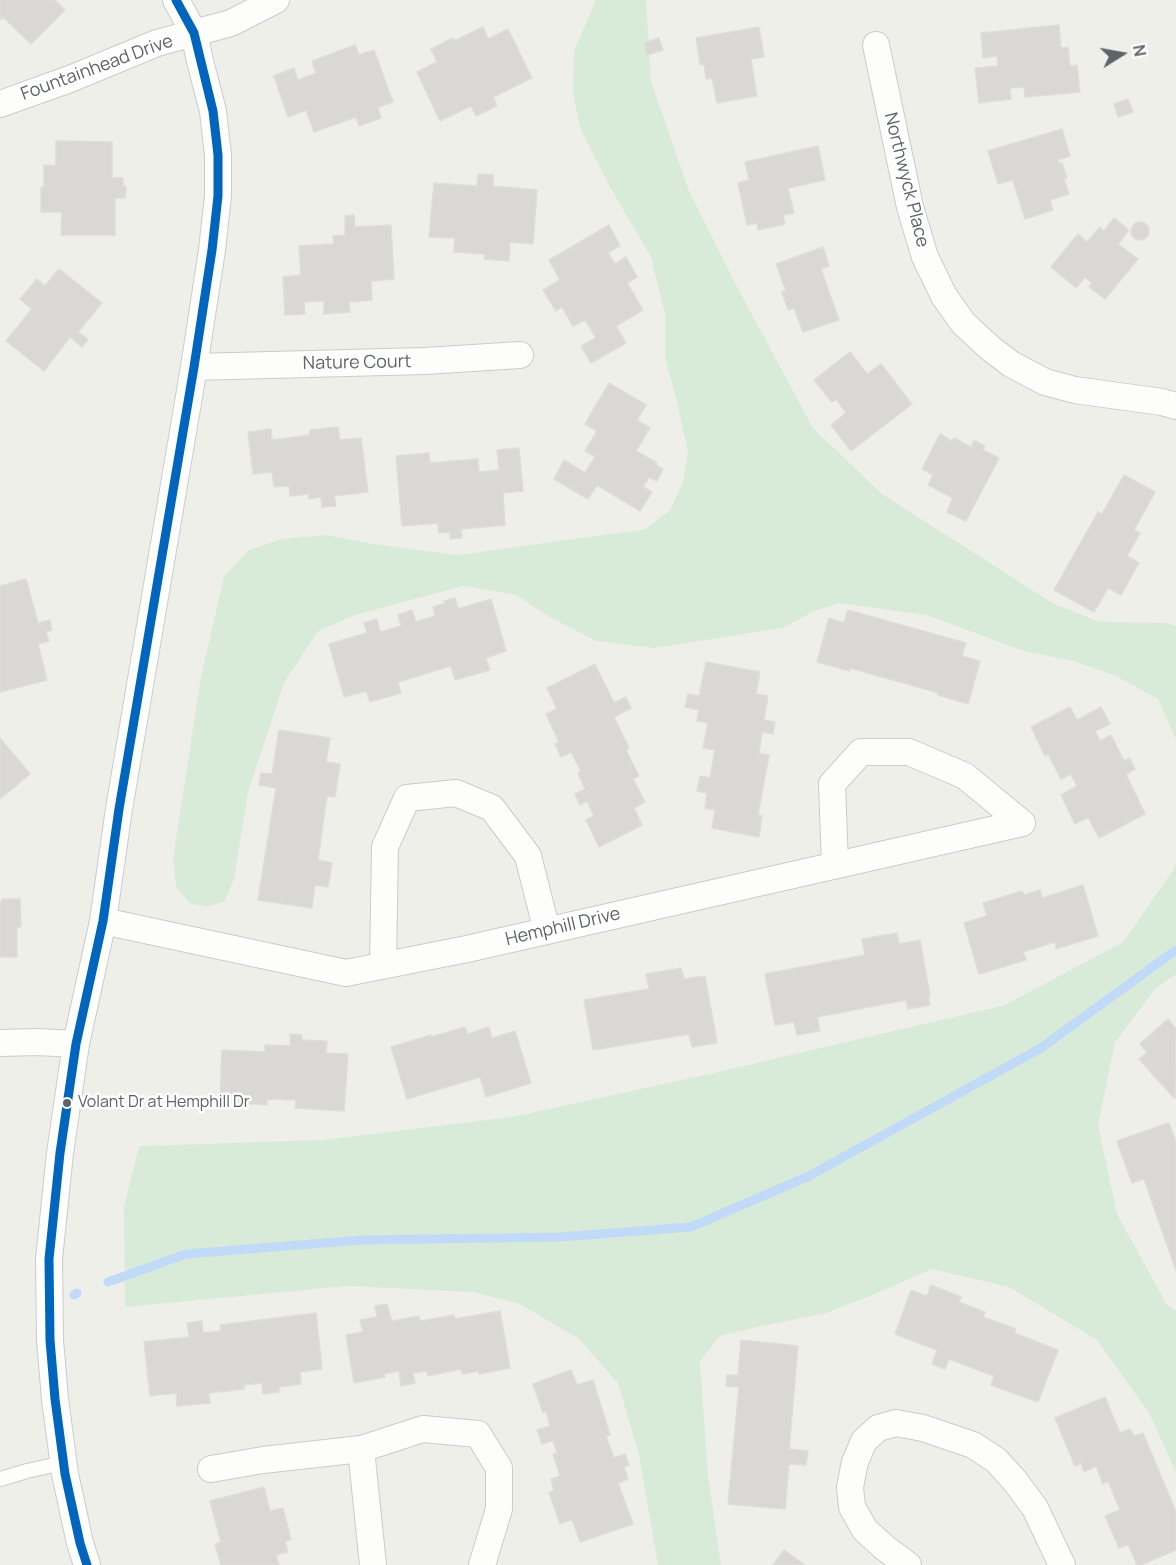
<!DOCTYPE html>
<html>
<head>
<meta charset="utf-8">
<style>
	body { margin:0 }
	#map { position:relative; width:1176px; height:1565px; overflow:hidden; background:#efefea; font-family:Manrope,sans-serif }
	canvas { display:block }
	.north { position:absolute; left:1092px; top:24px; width:60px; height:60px; -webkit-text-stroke:4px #fff; paint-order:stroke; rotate:79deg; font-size:16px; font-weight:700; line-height:24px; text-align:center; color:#5f6268 }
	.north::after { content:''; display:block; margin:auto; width:21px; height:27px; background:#5f6268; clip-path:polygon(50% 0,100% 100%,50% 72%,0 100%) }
</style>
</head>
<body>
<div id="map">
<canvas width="1176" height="1565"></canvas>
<div class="north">N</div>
</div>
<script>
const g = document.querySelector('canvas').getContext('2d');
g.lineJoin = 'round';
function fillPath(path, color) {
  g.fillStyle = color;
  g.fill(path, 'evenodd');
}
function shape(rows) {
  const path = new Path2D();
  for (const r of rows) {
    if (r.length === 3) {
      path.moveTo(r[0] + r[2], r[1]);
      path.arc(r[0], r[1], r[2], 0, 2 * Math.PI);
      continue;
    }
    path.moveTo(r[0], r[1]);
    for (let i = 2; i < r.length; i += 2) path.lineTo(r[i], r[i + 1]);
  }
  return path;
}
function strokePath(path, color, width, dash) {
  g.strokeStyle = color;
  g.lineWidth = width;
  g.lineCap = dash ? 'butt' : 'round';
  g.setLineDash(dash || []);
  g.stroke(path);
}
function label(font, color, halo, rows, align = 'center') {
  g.font = font + ' Manrope,sans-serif';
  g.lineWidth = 5;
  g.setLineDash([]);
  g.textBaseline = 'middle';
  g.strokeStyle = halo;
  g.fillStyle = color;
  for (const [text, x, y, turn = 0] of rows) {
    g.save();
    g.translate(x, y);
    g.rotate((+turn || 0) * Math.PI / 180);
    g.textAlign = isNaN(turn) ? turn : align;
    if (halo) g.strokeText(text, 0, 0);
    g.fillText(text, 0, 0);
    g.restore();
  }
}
fillPath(shape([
	[596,0,646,0,651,81,689,191,735,283,813,428,882,494,1054,604,1100,622,1167,623,1176,626,1176,739,1158,699,1116,676,1074,661,1024,651,926,615,839,603,814,611,783,628,654,648,596,641,546,615,516,595,463,586,355,615,318,631,284,683,248,792,234,879,225,901,208,907,189,903,176,886,173,859,201,677,224,576,249,550,282,539,326,535,373,544,458,555,602,535,644,530,670,510,683,482,688,453,677,402,665,357,665,314,651,257,610,187,581,130,573,95,574,51],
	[1176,861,1176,974,1155,989,1115,1042,1098,1125,1117,1214,1167,1305,1176,1311,1176,1472,1149,1413,1097,1340,1009,1287,932,1269,877,1293,826,1313,757,1327,720,1336,700,1361,708,1475,721,1565,658,1565,639,1455,618,1383,579,1339,520,1304,473,1292,347,1286,125,1307,124,1207,139,1146,323,1140,512,1117,705,1075,1005,1005,1123,942,1174,869]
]), '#d8ebd8');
strokePath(shape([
	[108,1282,186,1254,362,1240,560,1237,691,1227,809,1176,1041,1048,1176,950],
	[74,1295,77,1293]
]), '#c0daf7', 9);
const building = shape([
	[0,0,55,0,65,10,31,44,3,17,0,20,0,0],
	[1059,25,1061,48,1068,47,1070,66,1077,65,1080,92,1025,97,1024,87,1010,88,1011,99,979,103,975,68,998,66,997,56,983,58,981,33,1059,25],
	[483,27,488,39,508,29,532,78,493,97,497,106,476,116,471,106,440,121,417,72,437,62,431,49,453,38,454,41,483,27],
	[759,27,764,57,751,59,757,96,717,103,712,78,706,79,704,64,700,65,696,38,759,27],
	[659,38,663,50,647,55,644,43,659,38],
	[355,45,359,55,374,50,393,102,378,107,381,118,359,126,356,117,314,132,306,110,288,117,274,76,294,68,298,80,316,73,312,61,355,45],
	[1128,99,1133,112,1118,117,1114,104,1128,99],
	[1062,129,1070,156,1058,160,1059,164,1062,163,1067,178,1064,179,1069,194,1050,200,1053,210,1025,219,1013,180,998,184,988,151,1062,129],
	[56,141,112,142,112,178,123,178,123,186,126,187,125,198,115,198,115,235,61,235,62,212,41,212,41,187,44,187,44,165,56,166,56,141],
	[818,146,825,180,788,188,794,213,783,215,785,224,758,230,757,223,747,225,738,183,749,180,745,162,818,146],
	[478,174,493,175,493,186,537,190,533,244,510,242,509,261,484,259,485,254,454,252,455,238,429,237,434,183,477,186,478,174],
	[354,215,355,227,391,225,394,279,371,281,372,300,349,302,350,312,324,314,324,301,304,302,305,314,285,315,283,277,301,275,299,246,334,244,333,236,345,235,345,216,354,215],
	[1114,218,1129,230,1118,244,1138,259,1105,299,1089,287,1092,283,1085,277,1076,288,1051,267,1078,234,1087,242,1100,227,1104,231,1114,218],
	[1140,231,9],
	[609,225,620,246,608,253,615,264,626,257,637,277,627,283,643,310,616,326,626,343,591,363,581,346,596,338,585,320,573,326,562,307,556,311,543,290,560,280,549,260,609,225],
	[823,247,829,266,821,269,839,320,803,332,794,308,788,310,782,292,786,291,776,264,823,247],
	[59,269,102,303,78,332,88,339,82,347,70,337,44,371,6,341,32,309,20,299,37,279,45,286,59,269],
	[850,352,867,374,881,364,912,404,851,451,831,425,846,413,836,399,832,402,814,380,850,352],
	[609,383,646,405,637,420,650,428,636,451,657,463,656,465,663,469,657,481,649,477,643,487,652,492,640,511,597,485,588,499,554,479,564,460,585,473,595,457,585,451,597,431,585,424,609,383],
	[338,427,340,440,361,438,368,492,334,496,336,506,322,507,321,497,309,499,309,494,290,496,289,486,274,487,272,472,253,474,248,432,271,429,272,440,310,435,310,430,338,427],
	[940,434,952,441,954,438,971,447,974,440,985,446,983,450,999,458,966,521,947,512,953,498,928,485,933,475,922,469,940,434],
	[519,448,523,491,503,493,505,525,461,529,462,538,450,539,450,532,439,533,438,523,402,526,396,456,429,453,430,463,478,459,479,472,499,470,497,450,519,448],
	[1124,475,1155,492,1134,530,1140,533,1127,556,1139,563,1121,595,1108,588,1094,612,1054,590,1098,512,1102,514,1124,475],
	[26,579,38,623,50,620,52,630,46,632,49,641,38,644,47,680,0,692,0,586,26,579],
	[455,598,458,609,491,599,506,651,486,658,490,670,455,680,451,666,398,682,401,693,370,702,366,691,344,697,329,644,367,633,364,623,377,619,380,632,401,626,398,615,412,610,416,622,435,616,433,607,445,603,444,601,455,598],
	[848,610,966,643,962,656,980,661,968,704,938,695,939,693,850,668,850,671,817,662,829,618,844,623,848,610],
	[706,662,760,672,756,694,768,696,764,720,775,722,773,734,762,732,759,753,769,755,758,815,762,816,759,837,712,828,715,810,705,808,707,793,697,791,700,776,710,778,715,750,703,748,708,723,697,721,699,710,685,707,688,694,699,696,706,662],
	[595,664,614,703,626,697,631,708,614,717,629,748,626,750,639,776,633,779,645,802,634,808,642,825,599,847,586,820,594,816,587,801,580,805,575,794,585,789,578,773,581,771,571,752,561,757,555,744,559,742,546,714,557,709,547,688,595,664],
	[1070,707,1077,720,1101,707,1110,724,1095,731,1100,741,1111,735,1124,761,1130,758,1135,769,1126,774,1145,814,1099,838,1088,817,1075,824,1061,795,1077,786,1071,774,1061,779,1048,754,1045,756,1031,727,1070,707],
	[279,730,330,738,326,762,340,764,335,797,327,796,318,860,332,863,328,887,315,885,312,908,258,900,276,788,259,785,261,773,272,774,279,730],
	[0,738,30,774,0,799,0,738],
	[1083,885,1098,936,1056,949,1055,942,1023,952,1026,960,979,974,964,923,987,916,983,903,1022,891,1024,895,1040,890,1042,898,1083,885],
	[2,899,20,899,21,927,17,927,17,957,0,957,0,902,2,902,2,899],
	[897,933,899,944,920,940,930,996,928,996,930,1005,908,1009,906,1000,817,1017,820,1031,797,1035,794,1022,775,1025,765,974,865,955,862,939,897,933],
	[681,968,684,979,705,976,717,1043,692,1047,689,1034,593,1050,584,1000,649,989,646,974,681,968],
	[1168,1019,1176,1029,1175,1099,1139,1059,1147,1052,1140,1044,1168,1019],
	[465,1027,468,1034,489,1027,492,1038,515,1031,531,1083,486,1097,480,1077,407,1099,391,1047,431,1035,431,1037,465,1027],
	[290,1034,302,1035,302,1040,327,1041,326,1053,348,1054,344,1111,295,1108,296,1100,267,1099,267,1105,220,1102,222,1050,265,1052,265,1045,290,1046,290,1034],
	[1169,1123,1176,1142,1176,1271,1144,1179,1132,1183,1117,1141,1169,1123],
	[931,1285,961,1297,959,1302,985,1312,983,1317,1016,1329,1014,1333,1058,1350,1038,1402,991,1385,994,1376,949,1359,945,1369,932,1364,937,1350,895,1334,911,1290,927,1296,931,1285],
	[387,1304,392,1321,419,1316,420,1321,454,1315,455,1319,500,1311,510,1368,479,1374,479,1371,462,1374,461,1369,428,1376,427,1371,413,1373,415,1383,401,1386,399,1371,384,1374,385,1377,354,1383,346,1335,363,1332,360,1320,377,1317,375,1306,387,1304],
	[316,1313,322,1369,300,1372,301,1384,279,1387,279,1392,263,1394,262,1383,244,1385,244,1389,209,1393,210,1403,177,1406,176,1393,150,1396,144,1342,189,1337,187,1323,202,1321,203,1333,221,1331,220,1325,316,1313],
	[741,1340,798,1346,789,1449,808,1451,806,1465,789,1464,785,1509,728,1504,739,1387,726,1386,727,1375,738,1375,741,1340],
	[571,1370,577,1385,593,1380,610,1435,606,1436,614,1458,625,1454,629,1465,624,1467,628,1479,618,1483,633,1524,580,1542,572,1519,560,1524,549,1492,554,1491,551,1479,560,1476,553,1454,557,1453,553,1440,542,1444,537,1430,550,1426,546,1411,543,1413,533,1384,571,1370],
	[1105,1397,1120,1433,1130,1429,1134,1436,1143,1433,1176,1512,1176,1550,1141,1565,1137,1565,1128,1544,1119,1548,1105,1516,1120,1510,1108,1481,1103,1484,1096,1466,1084,1472,1081,1463,1075,1466,1055,1418,1105,1397],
	[264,1487,270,1511,283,1508,291,1540,285,1541,288,1552,276,1555,279,1565,221,1565,215,1544,221,1542,210,1501,264,1487],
	[784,1550,805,1565,773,1565,784,1550]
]);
fillPath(building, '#d9d8d5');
strokePath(building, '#deddd9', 1.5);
const service = shape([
	[0,1479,27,1471,63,1463]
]);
const minor = shape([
	[876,45,910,207,925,257,944,296,963,323,990,348,1011,364,1045,382,1075,390,1162,402,1176,406],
	[0,104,70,79,157,43,231,23,276,0],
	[194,367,425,361,520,355],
	[835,865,832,784,861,752,909,752,965,776,1022,823],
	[103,921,346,973,467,949,1022,823],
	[383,965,385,847,407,798,456,793,492,808,528,856,547,931],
	[0,1043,37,1042,76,1044],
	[361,1449,373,1565],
	[211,1469,263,1460,361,1449,423,1429,478,1434,499,1468,499,1509,482,1565],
	[87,1565,80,1543,65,1474,55,1399,50,1340,49,1259,60,1153,76,1044,103,921,119,809,194,367,212,250,218,196,218,155,213,111,200,61,194,33,176,0],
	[908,1565,885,1548,865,1530,852,1507,850,1487,855,1462,864,1441,878,1428,896,1423,923,1428,973,1445,996,1460,1015,1481,1035,1508,1062,1565]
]);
strokePath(service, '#cbcbcb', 16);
strokePath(minor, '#cbcbcb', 28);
strokePath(service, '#fdfdfc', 14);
strokePath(minor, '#fdfdfc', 26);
strokePath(shape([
	[87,1565,80,1543,65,1474,55,1399,50,1340,49,1259,60,1153,76,1044,103,921,119,809,194,367,212,250,218,196,218,155,213,111,194,33,176,0]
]), '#0065bd', 9);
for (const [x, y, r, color] of [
	[67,1103,5,"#5f6268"]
]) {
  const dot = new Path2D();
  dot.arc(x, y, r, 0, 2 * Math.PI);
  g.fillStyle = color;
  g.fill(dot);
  strokePath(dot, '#fff', 2);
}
label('16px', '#5f6268', '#fff', [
	["Volant Dr at Hemphill Dr",78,1103]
], 'left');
label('18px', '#5f6268', '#fff', [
	["Fountainhead Drive",97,68,-20],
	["Northwyck Place",906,180,76],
	["Nature Court",357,363,-1],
	["Hemphill Drive",563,927,-13]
]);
</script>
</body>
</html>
